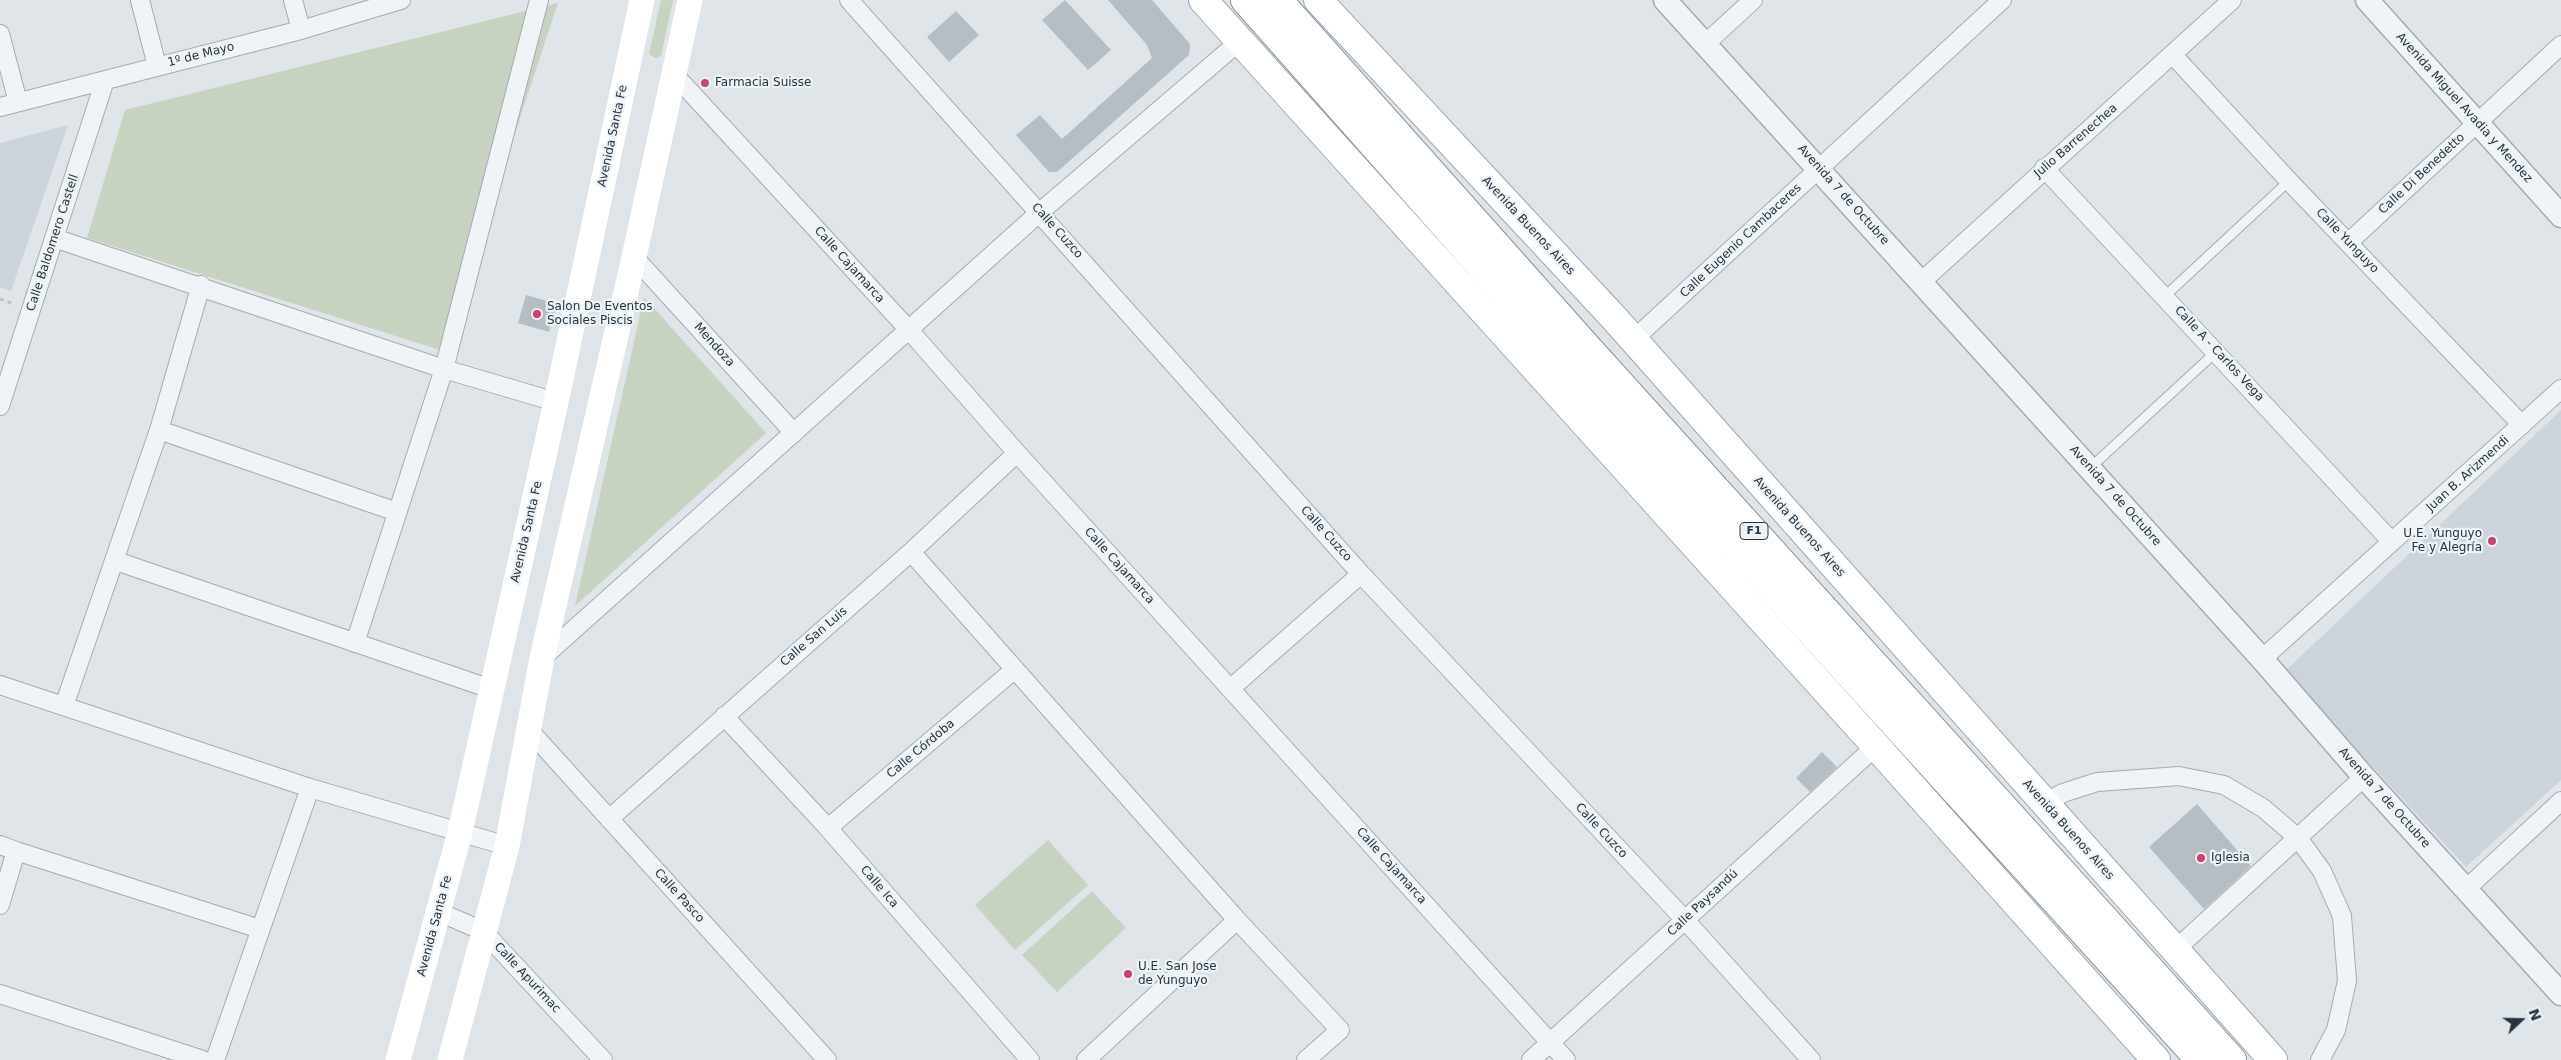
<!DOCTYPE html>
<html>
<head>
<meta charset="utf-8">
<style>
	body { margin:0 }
	#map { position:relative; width:2561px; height:1060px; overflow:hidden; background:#dfe4e8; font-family:"DejaVu Sans",sans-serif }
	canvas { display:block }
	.north { position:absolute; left:2496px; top:995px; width:50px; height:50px; -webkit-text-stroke:4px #eef3f6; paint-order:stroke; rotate:69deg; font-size:14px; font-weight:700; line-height:20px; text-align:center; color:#273440 }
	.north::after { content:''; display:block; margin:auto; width:18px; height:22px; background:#273440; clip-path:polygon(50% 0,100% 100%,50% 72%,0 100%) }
</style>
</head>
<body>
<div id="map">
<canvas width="2561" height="1060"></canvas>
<div class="north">N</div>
</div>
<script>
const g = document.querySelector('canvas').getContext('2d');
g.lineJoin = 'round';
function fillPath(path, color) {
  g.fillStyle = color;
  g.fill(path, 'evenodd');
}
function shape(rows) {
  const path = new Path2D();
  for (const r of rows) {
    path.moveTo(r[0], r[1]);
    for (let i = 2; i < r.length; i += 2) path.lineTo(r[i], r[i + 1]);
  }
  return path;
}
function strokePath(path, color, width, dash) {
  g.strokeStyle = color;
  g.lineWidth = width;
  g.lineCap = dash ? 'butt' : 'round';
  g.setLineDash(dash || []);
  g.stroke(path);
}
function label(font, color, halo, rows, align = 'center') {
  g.font = font + ' "DejaVu Sans",sans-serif';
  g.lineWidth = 4.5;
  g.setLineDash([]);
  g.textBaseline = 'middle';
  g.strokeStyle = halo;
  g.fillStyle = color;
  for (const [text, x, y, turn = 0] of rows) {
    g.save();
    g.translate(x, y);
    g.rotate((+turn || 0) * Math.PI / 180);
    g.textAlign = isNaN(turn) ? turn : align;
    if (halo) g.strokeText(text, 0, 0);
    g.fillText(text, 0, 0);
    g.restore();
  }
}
fillPath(shape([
	[68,125,11,291,0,287,0,143],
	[2561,410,2561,780,2466,867,2284,672]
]), '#cdd3da');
fillPath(shape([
	[661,0,673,0,661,56,655,58,649,54],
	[558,3,443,351,87,238,125,110],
	[644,297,766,433,575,606],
	[1048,840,1088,885,1015,950,975,905],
	[1092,891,1126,928,1057,992,1022,955]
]), '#c7d2c0');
fillPath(shape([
	[1065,0,1111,50,1088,70,1042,20],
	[1108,0,1152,0,1190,44,1189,55,1057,172,1049,172,1016,135,1040,115,1062,139,1152,58,1147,45],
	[956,11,979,35,949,62,927,37],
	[526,295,557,304,549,332,518,323],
	[1822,752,1837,767,1810,792,1796,778],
	[2197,804,2251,866,2204,909,2149,847]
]), '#b6bec5');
const service = shape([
	[2165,296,2289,181],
	[2090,468,2217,351]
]);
const minor = shape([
	[140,0,157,66],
	[293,0,301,30],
	[849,0,1361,574,1685,920,1811,1060],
	[0,34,18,102],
	[1705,44,1753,0],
	[2173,55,2289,181,2522,425],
	[672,72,909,330,1017,453,1566,1060],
	[0,107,301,30,401,0],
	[2044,168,2392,542],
	[54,238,444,369,556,402],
	[2349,242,2561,45],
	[634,257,794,433],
	[1921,282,2232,0],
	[1633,340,2002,0],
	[0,406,105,80],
	[159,430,397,512],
	[911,552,1237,920,1340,1030,1306,1060],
	[116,561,491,689],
	[355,643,444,369,539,0],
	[542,658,1040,212,1240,41],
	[2262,659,2561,389],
	[0,685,310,788,507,846],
	[1230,689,1361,574],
	[64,706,159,430,201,285],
	[724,716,828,828,1030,1060],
	[530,731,827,1060],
	[2044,803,2063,793,2097,782,2179,776,2224,785,2263,808,2298,838,2322,871,2342,916,2347,981,2336,1030,2320,1060],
	[609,819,911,552,1017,453],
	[828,828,1014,670],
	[0,845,16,851,0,905],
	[16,851,260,929],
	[2467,888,2561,801],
	[439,912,483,931,603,1060],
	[2175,950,2364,777],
	[0,994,203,1060],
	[215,1060,310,788],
	[1086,1060,1237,920],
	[1531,1060,1876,746]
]);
const tertiary = shape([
	[1665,0,2262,659,2364,777,2561,994],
	[2367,0,2561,216]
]);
const primary = shape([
	[1203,0,1876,746,2156,1060],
	[1318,0,1615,319,2273,1060]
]);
const trunk = shape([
	[1245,0,1569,366,2200,1060],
	[1278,0,1588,348,2232,1060]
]);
strokePath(service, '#a4acb2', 11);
strokePath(minor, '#a4acb2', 20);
strokePath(tertiary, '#a4acb2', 25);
strokePath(primary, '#9eaab4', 30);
strokePath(trunk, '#86949f', 30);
strokePath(shape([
	[0,299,14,304]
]), '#bcc2c7', 3, [4, 4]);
strokePath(service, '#f1f4f7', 9);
strokePath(minor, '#f1f4f7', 18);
strokePath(tertiary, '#f1f4f7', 22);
strokePath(shape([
	[398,1060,460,832,556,402,642,0],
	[450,1060,507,846,542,658,634,257,690,0]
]), '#fff', 25);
strokePath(primary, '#fff', 28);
strokePath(trunk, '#fff', 28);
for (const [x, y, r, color] of [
	[705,83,5,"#d0416d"],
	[537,314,5,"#d0416d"],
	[2492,541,5,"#d0416d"],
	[2201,858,5,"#d0416d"],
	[1128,974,5,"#d0416d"]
]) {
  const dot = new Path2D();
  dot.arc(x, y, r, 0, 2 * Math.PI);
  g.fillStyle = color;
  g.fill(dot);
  strokePath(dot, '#eef3f6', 2);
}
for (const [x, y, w] of [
	[1754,531,28]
]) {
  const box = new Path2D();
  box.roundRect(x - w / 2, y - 8.5, w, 17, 4);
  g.fillStyle = '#eef3f6';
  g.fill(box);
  strokePath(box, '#273440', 1);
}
label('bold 11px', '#273440', null, [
	["F1",1754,531]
]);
label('12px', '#273440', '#eef3f6', [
	["1º de Mayo",201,55,-14],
	["Avenida Miguel Avadia y Mendez",2464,108,48],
	["Avenida Santa Fe",613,136,-78],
	["Julio Barrenechea",2076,141,-41],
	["Calle Di Benedetto",2422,174,-43],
	["Avenida 7 de Octubre",1843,195,48],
	["Avenida Buenos Aires",1528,226,47],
	["Calle Cuzco",1057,231,48],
	["Calle Eugenio Cambaceres",1741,241,-43],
	["Calle Yunguyo",2347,241,46],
	["Calle Baldomero Castell",53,243,-72],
	["Calle Cajamarca",849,265,48],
	["Mendoza",714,345,48],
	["Calle A - Carlos Vega",2219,354,47],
	["Juan B. Arizmendi",2468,474,-42],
	["Avenida 7 de Octubre",2115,496,48],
	["Avenida Buenos Aires",1799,527,48],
	["Avenida Santa Fe",527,532,-77],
	["Calle Cuzco",1326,534,48],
	["Calle Cajamarca",1119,566,48],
	["Calle San Luis",814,637,-41],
	["Calle Córdoba",921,749,-40],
	["Avenida 7 de Octubre",2384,798,48],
	["Avenida Buenos Aires",2068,830,48],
	["Calle Cuzco",1601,831,47],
	["Calle Cajamarca",1391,866,48],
	["Calle Ica",879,887,49],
	["Calle Pasco",679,896,48],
	["Calle Paysandú",1703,903,-43],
	["Avenida Santa Fe",435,926,-75],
	["Calle Apurimac",527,978,47]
]);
label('12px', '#273440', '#eef3f6', [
	["Farmacia Suisse",715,83],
	["Salon De Eventos",547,307],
	["Sociales Piscis",547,321],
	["U.E. Yunguyo",2482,534,"right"],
	["Fe y Alegría",2482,548,"right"],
	["Iglesia",2211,858],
	["U.E. San Jose",1138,967],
	["de Yunguyo",1138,981]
], 'left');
</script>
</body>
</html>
